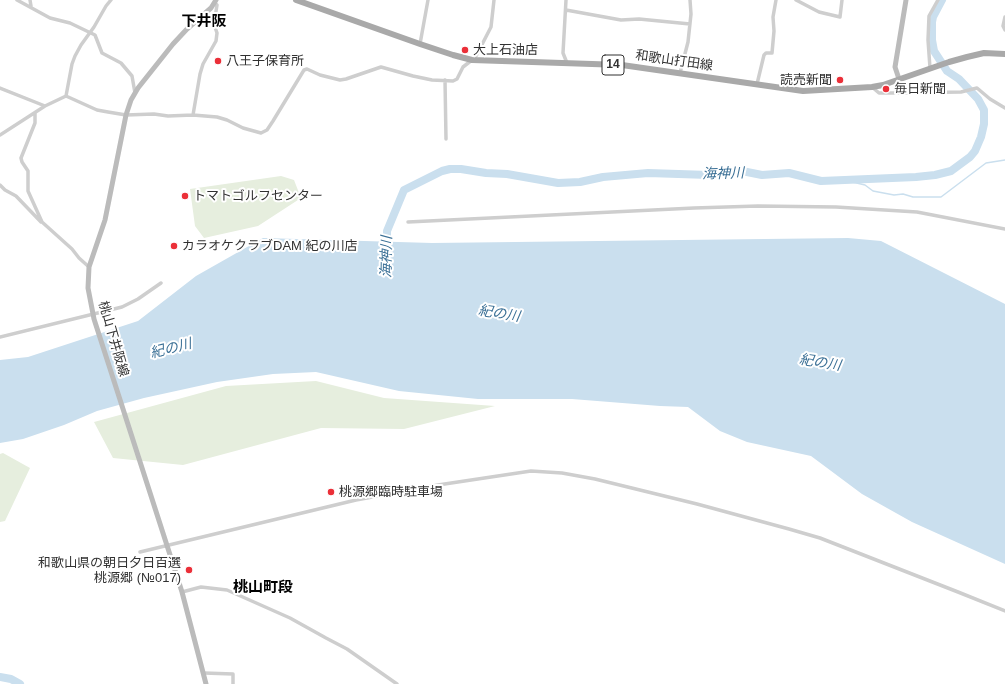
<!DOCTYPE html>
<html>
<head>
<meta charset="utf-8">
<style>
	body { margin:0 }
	canvas { display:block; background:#fff }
</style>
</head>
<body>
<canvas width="1005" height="684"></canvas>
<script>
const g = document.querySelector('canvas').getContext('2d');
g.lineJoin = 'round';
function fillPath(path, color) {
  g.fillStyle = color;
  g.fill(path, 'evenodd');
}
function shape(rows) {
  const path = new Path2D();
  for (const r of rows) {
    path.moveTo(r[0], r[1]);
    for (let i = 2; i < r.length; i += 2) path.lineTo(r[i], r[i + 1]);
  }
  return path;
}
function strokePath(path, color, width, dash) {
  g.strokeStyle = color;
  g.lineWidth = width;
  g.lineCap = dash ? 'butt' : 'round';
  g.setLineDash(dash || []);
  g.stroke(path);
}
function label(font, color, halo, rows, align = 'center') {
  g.font = font + ' Arial,"Noto Sans JP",sans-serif';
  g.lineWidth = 4;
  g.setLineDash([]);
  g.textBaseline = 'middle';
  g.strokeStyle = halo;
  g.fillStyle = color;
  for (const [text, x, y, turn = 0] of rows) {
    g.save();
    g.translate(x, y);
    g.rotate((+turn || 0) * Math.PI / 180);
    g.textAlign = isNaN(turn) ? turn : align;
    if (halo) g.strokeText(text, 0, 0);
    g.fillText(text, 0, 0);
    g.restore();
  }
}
fillPath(shape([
	[281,176,294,180,301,198,258,226,204,238,195,226,190,189],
	[316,381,384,398,495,406,404,429,321,428,183,465,113,458,94,422,226,386],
	[3,453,30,468,5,521,0,522,0,454]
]), '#e6eede');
fillPath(shape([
	[263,238,432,243,848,238,881,241,1005,304,1005,564,912,522,862,494,811,456,747,442,720,431,688,407,660,406,572,399,478,399,399,391,316,372,273,374,217,382,144,398,97,411,64,425,23,439,0,443,0,360,28,357,138,321,196,276]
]), '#cadfee');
strokePath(shape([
	[844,180,865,185,873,191,894,195,903,194,913,197,941,197,986,163,1005,160]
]), '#cadfee', 1.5);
strokePath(shape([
	[387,251,387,231,404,190,442,171,450,169,461,169,486,173,507,174,558,183,580,182,603,177,648,173,709,175,742,171,762,175,789,173,821,181,916,177,935,175,951,171,970,157,975,151,981,137,984,124,984,110,978,99,959,79,947,71,934,51,932,40,932,22,933,17,942,0],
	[0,677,11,679,20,684]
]), '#cadfee', 8);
strokePath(shape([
	[17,0,50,18,70,23,95,35,102,53,121,63,132,76,135,93],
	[30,0,31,6],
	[566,0,563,53,567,63],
	[796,0,819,12,840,17,842,0],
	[566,10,621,20,639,19,690,24],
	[1005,17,1003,26,1005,30],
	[420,44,428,0],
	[474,60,491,27,494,0],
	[930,68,928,40,929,16,938,0],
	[680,73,688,42,691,14,690,0],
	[445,80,446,139],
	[757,84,764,55,766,53,772,53,774,31,773,17,776,0],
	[872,87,879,93,898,93,961,92,977,88,990,99,1005,108],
	[0,88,45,106],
	[66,96,72,64,75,56,81,45,94,27,106,6,111,0],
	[35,113,35,123,21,158,22,162,28,171,28,191,42,222,72,249,79,258,89,267],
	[193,115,200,74,203,64,216,41,217,33,214,24,217,5,215,3],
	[0,135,45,106,66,96,97,110,108,112,126,115,154,114,168,116,193,115,217,117,227,120,243,128,261,133,267,130,273,121,304,70,307,69,320,75,340,80,346,79,381,67,413,76,432,80,453,81,457,79,463,67,472,60],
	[0,185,5,190,16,196,41,222],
	[408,222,694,208,758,206,836,207,917,212,1005,229],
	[0,337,122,307,138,299,161,283],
	[140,552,356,500,438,485,531,471,562,473,595,479,697,504,789,529,820,538,958,592,1005,611],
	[182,592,201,587,227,590,290,618,326,638,347,649,397,684],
	[204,673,233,674,233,684]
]), '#cecece', 3.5);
strokePath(shape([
	[899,79,895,67,906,0],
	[206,684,182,592,94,319,88,288,89,267,105,220,126,115,131,100,138,88,173,44,187,29,211,8,216,0]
]), '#bbb', 5);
strokePath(shape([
	[296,0,420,44,453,55,472,60,622,65,803,91,872,87,883,85,949,62,967,57,984,53,1005,54]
]), '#a9a9a9', 6);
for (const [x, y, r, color] of [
	[465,50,4,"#eb2f38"],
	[218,61,4,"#eb2f38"],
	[840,80,4,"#eb2f38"],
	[886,89,4,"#eb2f38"],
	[185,196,4,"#eb2f38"],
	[174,246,4,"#eb2f38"],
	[331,492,4,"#eb2f38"],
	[189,570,4,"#eb2f38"]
]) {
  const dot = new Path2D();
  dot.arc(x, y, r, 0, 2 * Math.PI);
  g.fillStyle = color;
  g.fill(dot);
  strokePath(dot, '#fff', 1.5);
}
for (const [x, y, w] of [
	[613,65,22]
]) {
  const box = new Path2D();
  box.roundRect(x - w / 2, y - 10, w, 20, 3);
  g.fillStyle = '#fff';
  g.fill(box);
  strokePath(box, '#313131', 1);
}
label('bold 12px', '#313131', null, [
	["14",613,65]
]);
label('13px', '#313131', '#fff', [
	["大上石油店",473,50],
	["八王子保育所",226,61],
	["読売新聞",832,80,"right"],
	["毎日新聞",894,89],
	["トマトゴルフセンター",193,196],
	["カラオケクラブDAM 紀の川店",182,246],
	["桃源郷臨時駐車場",339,492],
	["和歌山県の朝日夕日百選",181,563,"right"],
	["桃源郷 (№017)",181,578,"right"]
], 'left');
label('13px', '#313131', '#fff', [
	["和歌山打田線",674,61,8],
	["桃山下井阪線",113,339,74]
]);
label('italic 14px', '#3b7096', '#fff', [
	["海神川",723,174,-2],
	["海神川",387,257,-89],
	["紀の川",499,314,9],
	["紀の川",171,349,-14],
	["紀の川",820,363,9]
]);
label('bold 15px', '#000', '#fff', [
	["下井阪",204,22],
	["桃山町段",263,588]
]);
</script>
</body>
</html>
